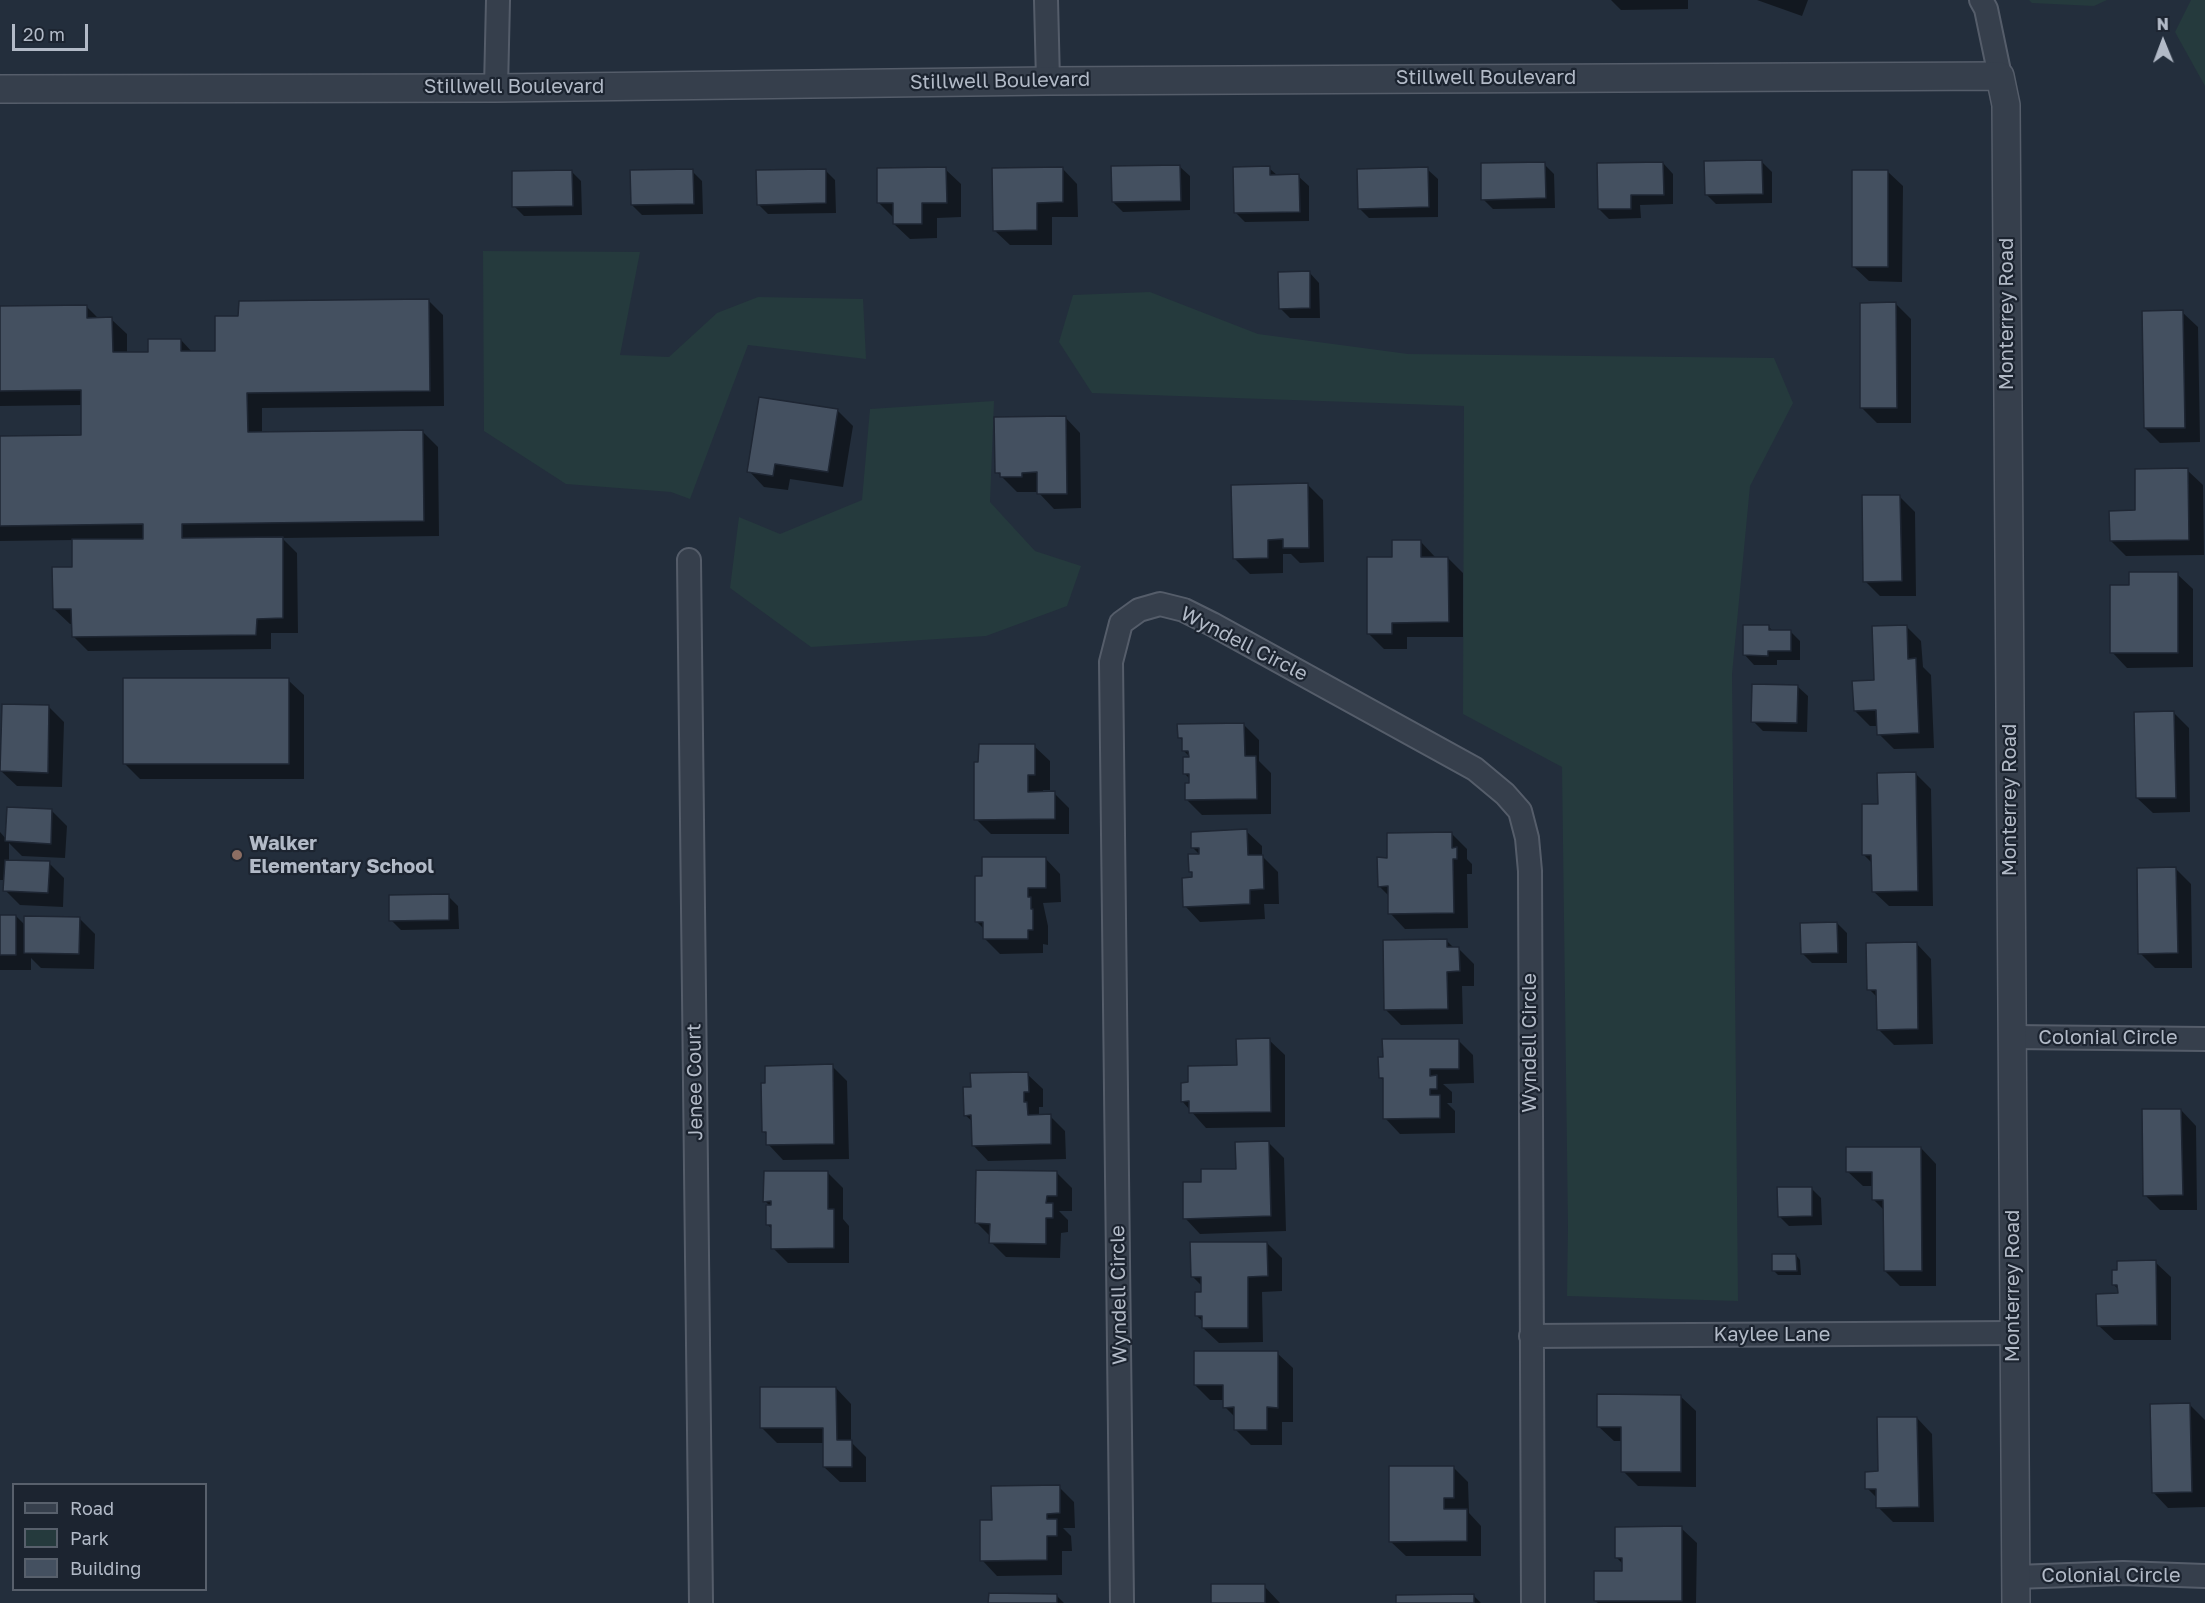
<!DOCTYPE html>
<html>
<head>
<meta charset="utf-8">
<style>
	body { margin:0 }
	#map { position:relative; width:2205px; height:1603px; overflow:hidden; background:#232e3c; font-family:"Golos Text",sans-serif }
	canvas { display:block }
	.legend { position:absolute; left:12px; top:1483px; width:195px; height:108px; box-sizing:border-box; background:#1c2430; border:2px solid #58606c; margin:0; padding:8px 10px; list-style:none; font-size:18px; color:#b2bac7 }
	.legend li { display:flex; align-items:center; gap:12px; height:30px }
	.legend b { width:30px; border:2px solid #58606c }
	.north { position:absolute; left:2133px; top:12px; width:60px; height:60px; -webkit-text-stroke:4px #1c2430; paint-order:stroke; rotate:359deg; font-size:16px; font-weight:700; line-height:24px; text-align:center; color:#b2bac7 }
	.north::after { content:''; display:block; margin:auto; width:21px; height:27px; background:#b2bac7; clip-path:polygon(50% 0,100% 100%,50% 72%,0 100%) }
	.scale { position:absolute; left:12px; top:24px; width:76px; height:27px; box-sizing:border-box; border:3px solid #b2bac7; border-top:0; padding-left:8px; font-size:18px; line-height:21px; white-space:nowrap; color:#b2bac7; -webkit-text-stroke:4px #1c2430; paint-order:stroke }
</style>
</head>
<body>
<div id="map">
<canvas width="2205" height="1603"></canvas>
<ul class="legend">
<li><b style="height:8px;background:#363f4c"></b>Road</li>
<li><b style="height:16px;background:#253a3d"></b>Park</li>
<li><b style="height:16px;background:#445060"></b>Building</li>
</ul>
<div class="north">N</div>
<div class="scale">20 m</div>
</div>
<script>
const g = document.querySelector('canvas').getContext('2d');
g.lineJoin = 'round';
function fillPath(path, color) {
  g.fillStyle = color;
  g.fill(path, 'evenodd');
}
function shape(rows) {
  const path = new Path2D();
  for (const r of rows) {
    path.moveTo(r[0], r[1]);
    for (let i = 2; i < r.length; i += 2) path.lineTo(r[i], r[i + 1]);
  }
  return path;
}
function strokePath(path, color, width, dash) {
  g.strokeStyle = color;
  g.lineWidth = width;
  g.lineCap = dash ? 'butt' : 'round';
  g.setLineDash(dash || []);
  g.stroke(path);
}
function label(font, color, halo, rows, align = 'center') {
  g.font = font + ' "Golos Text",sans-serif';
  g.lineWidth = 4.5;
  g.setLineDash([]);
  g.textBaseline = 'middle';
  g.strokeStyle = halo;
  g.fillStyle = color;
  for (const [text, x, y, turn = 0] of rows) {
    g.save();
    g.translate(x, y);
    g.rotate((+turn || 0) * Math.PI / 180);
    g.textAlign = isNaN(turn) ? turn : align;
    if (halo) g.strokeText(text, 0, 0);
    g.fillText(text, 0, 0);
    g.restore();
  }
}
fillPath(shape([
	[2029,0,2107,0,2094,6,2032,3],
	[2191,0,2205,0,2205,86,2175,32],
	[483,251,640,252,620,355,669,357,717,313,758,297,863,299,866,359,748,345,690,499,671,492,566,484,484,431],
	[1150,292,1258,334,1408,354,1774,358,1793,403,1750,486,1732,674,1738,1301,1567,1296,1568,1227,1562,767,1463,714,1464,406,1092,393,1059,342,1073,295],
	[994,401,990,502,1035,551,1081,566,1067,606,986,636,811,647,730,588,739,517,780,534,862,500,870,409]
]), '#253a3d');
fillPath(shape([
	[1611,0,1688,0,1688,9,1621,10],
	[1757,0,1808,0,1802,16],
	[1762,162,1772,172,1772,203,1716,204,1706,194],
	[1663,163,1673,174,1673,204,1640,205,1641,218,1609,219,1599,209],
	[1544,164,1554,174,1555,208,1493,209,1483,199],
	[1179,166,1190,176,1190,210,1123,212,1113,202],
	[1062,168,1077,184,1078,217,1052,217,1052,245,1010,245,994,230],
	[1269,168,1278,176,1298,176,1309,186,1309,221,1245,222,1235,212],
	[945,169,961,184,961,217,937,218,937,238,910,239,894,224,894,218,879,203],
	[1427,169,1438,179,1438,217,1369,218,1359,208],
	[825,170,835,180,836,213,768,214,758,204],
	[571,171,581,181,582,215,524,216,514,206],
	[692,171,702,181,703,214,642,215,632,205],
	[1887,171,1903,186,1902,282,1869,281,1853,266],
	[1309,272,1319,283,1320,318,1290,318,1280,308],
	[428,300,443,315,444,406,262,408,262,434,423,432,438,447,439,536,282,538,297,553,298,633,271,633,271,649,88,651,73,636,73,624,70,624,54,609,74,568,74,540,0,541,0,438,83,437,82,405,0,406,0,307,86,306,99,319,111,319,127,334,127,353,149,353,181,340,193,353,216,352,240,317],
	[1896,304,1911,319,1911,423,1877,423,1862,408],
	[2182,312,2198,327,2200,442,2160,443,2145,428],
	[837,410,853,426,843,487,790,479,788,490,764,487,749,471],
	[1065,417,1080,433,1081,508,1054,509,1038,492,1017,492,997,472],
	[2187,470,2203,485,2204,555,2126,556,2111,541,2137,512],
	[1308,485,1323,500,1324,562,1300,563,1291,554,1283,554,1283,573,1250,574,1234,558],
	[1899,496,1915,512,1916,596,1880,596,1865,581],
	[1421,542,1436,558,1448,558,1463,573,1463,637,1407,637,1407,649,1384,649,1369,634,1394,558],
	[2177,574,2193,589,2193,667,2127,668,2112,652,2130,587],
	[1768,626,1773,631,1790,631,1800,641,1800,660,1777,660,1777,665,1754,665,1744,654],
	[1906,626,1921,641,1923,667,1931,675,1934,748,1894,749,1879,734,1878,726,1870,726,1855,711,1876,681],
	[288,680,304,695,304,779,140,779,124,763],
	[1797,686,1808,696,1807,732,1763,731,1753,721],
	[49,707,64,722,62,787,17,786,1,771],
	[2174,713,2189,728,2190,812,2153,813,2137,798],
	[1244,725,1259,740,1259,761,1271,773,1271,814,1202,815,1187,800,1191,780,1185,774,1192,759,1183,750,1183,741,1179,737],
	[1034,746,1050,761,1050,790,1043,790,1043,793,1054,793,1069,808,1069,834,991,834,976,819],
	[1916,774,1931,789,1933,906,1889,906,1873,891,1873,864,1864,855,1879,805],
	[52,811,67,826,65,858,22,856,9,843,9,861,49,863,64,878,63,907,20,905,5,890,5,880,0,880,0,832,7,840],
	[1246,831,1262,846,1262,856,1278,872,1279,904,1264,904,1265,919,1200,922,1185,906,1194,879,1194,875,1190,871,1201,856,1193,848],
	[1452,834,1467,849,1467,859,1472,864,1472,874,1467,874,1468,928,1405,929,1390,913,1389,896,1379,886],
	[1045,858,1060,874,1061,902,1043,903,1048,926,1048,945,1043,944,1043,953,1000,954,984,938,984,929,976,921,984,877],
	[2176,869,2191,884,2192,968,2155,968,2140,953],
	[448,896,458,906,459,929,401,930,391,920],
	[0,916,16,916,26,926,79,918,95,934,94,969,41,968,31,958,31,970,0,970],
	[1837,923,1847,933,1847,963,1812,963,1802,953],
	[1446,940,1455,949,1459,949,1474,964,1474,986,1462,986,1463,1024,1401,1025,1386,1010],
	[1916,943,1931,959,1933,1044,1894,1045,1878,1029,1878,998,1869,989],
	[1269,1040,1285,1055,1285,1127,1206,1128,1182,1101,1238,1067],
	[1458,1040,1473,1055,1474,1083,1443,1084,1452,1092,1452,1103,1447,1103,1455,1111,1455,1133,1400,1134,1385,1118,1384,1081,1380,1077],
	[832,1066,847,1081,849,1159,783,1160,768,1144,768,1136,763,1131],
	[1027,1074,1043,1089,1043,1107,1039,1107,1039,1116,1050,1116,1065,1131,1066,1159,988,1161,973,1145,973,1122,965,1115,972,1088],
	[2181,1110,2196,1126,2197,1210,2160,1210,2145,1195],
	[1269,1143,1284,1158,1286,1231,1200,1234,1185,1218,1203,1183,1237,1170],
	[1921,1148,1936,1164,1936,1286,1900,1286,1885,1271,1885,1211,1874,1200,1874,1186,1863,1186,1847,1171],
	[827,1172,843,1188,843,1219,849,1226,849,1263,788,1263,773,1248,773,1230,768,1225,771,1207,765,1201],
	[1057,1173,1072,1188,1072,1211,1059,1211,1068,1220,1068,1232,1061,1233,1060,1258,1006,1257,991,1242,991,1237,977,1223],
	[1811,1188,1821,1198,1822,1225,1789,1226,1779,1216],
	[1267,1243,1282,1258,1282,1291,1262,1292,1263,1342,1219,1343,1203,1328,1203,1322,1196,1315,1203,1294,1203,1287,1192,1276],
	[1796,1255,1800,1260,1801,1275,1778,1275,1774,1271],
	[2155,1262,2171,1277,2171,1340,2114,1340,2098,1325,2119,1295,2119,1290,2113,1284],
	[1277,1353,1293,1368,1293,1422,1282,1422,1282,1445,1251,1445,1236,1430,1236,1418,1225,1407,1225,1400,1210,1400,1195,1385],
	[836,1388,851,1404,851,1442,866,1457,866,1482,840,1482,824,1467,824,1443,777,1443,761,1427],
	[1680,1396,1696,1411,1696,1487,1638,1486,1623,1471,1623,1441,1614,1441,1598,1426],
	[2190,1405,2205,1420,2205,1507,2168,1508,2153,1492],
	[1917,1418,1932,1434,1934,1522,1893,1522,1878,1507,1878,1499,1867,1488],
	[1453,1467,1468,1482,1469,1513,1481,1526,1481,1556,1406,1556,1390,1541],
	[1059,1487,1074,1502,1075,1528,1063,1528,1071,1536,1072,1551,1062,1551,1062,1575,997,1576,982,1560,994,1521],
	[1681,1528,1697,1543,1696,1603,1598,1603,1595,1601,1624,1573,1623,1564,1616,1557],
	[1264,1586,1280,1603,1212,1603],
	[1056,1595,1064,1603,990,1603],
	[1474,1596,1481,1603,1397,1603]
]), '#0007');
const building = shape([
	[1762,160,1763,194,1705,195,1704,161,1762,160],
	[1545,162,1546,198,1481,200,1481,163,1545,162],
	[1663,162,1664,195,1631,195,1631,209,1598,209,1597,163,1663,162],
	[1180,165,1181,201,1112,202,1111,166,1180,165],
	[1270,166,1270,175,1299,174,1300,212,1234,213,1233,167,1270,166],
	[946,167,947,203,922,203,922,224,893,224,893,203,877,203,877,168,946,167],
	[1063,167,1063,202,1037,203,1037,230,993,231,992,168,1063,167],
	[1428,167,1429,207,1358,209,1357,169,1428,167],
	[693,169,694,204,631,205,630,170,693,169],
	[826,169,826,203,757,205,756,170,826,169],
	[572,170,573,206,512,207,512,171,572,170],
	[1852,170,1888,170,1888,267,1852,267,1852,170],
	[1310,271,1310,308,1279,309,1278,272,1310,271],
	[429,299,430,391,247,393,248,432,423,430,424,521,182,524,182,538,283,537,283,618,257,619,256,635,72,637,71,609,53,609,52,567,72,567,72,539,143,539,143,524,0,526,0,436,81,435,81,390,0,391,0,306,87,305,87,318,112,317,113,352,148,352,148,339,181,339,181,351,215,351,215,316,238,316,239,301,429,299],
	[1896,302,1897,408,1860,408,1860,303,1896,302],
	[2183,310,2185,428,2144,428,2142,311,2183,310],
	[759,397,838,409,828,472,775,464,773,476,747,472,759,397],
	[1066,416,1067,494,1037,494,1037,472,1022,473,1022,477,1000,477,1000,473,995,473,994,417,1066,416],
	[2188,468,2189,540,2110,541,2109,511,2135,510,2135,469,2188,468],
	[1308,483,1309,548,1283,548,1283,539,1268,540,1268,558,1233,559,1231,485,1308,483],
	[1862,495,1900,495,1902,581,1863,582,1862,495],
	[1392,540,1421,540,1421,557,1448,557,1449,622,1392,623,1392,634,1367,634,1367,557,1392,557,1392,540],
	[2129,572,2178,572,2178,653,2110,653,2110,585,2129,585,2129,572],
	[1743,625,1769,625,1769,630,1791,630,1791,651,1768,651,1768,656,1743,655,1743,625],
	[1907,625,1908,659,1916,658,1919,733,1877,735,1876,710,1854,711,1852,681,1874,680,1872,626,1907,625],
	[123,678,289,678,289,764,123,764,123,678],
	[1752,684,1798,685,1797,723,1751,722,1752,684],
	[2,704,49,705,48,773,0,771,2,704],
	[2174,711,2176,798,2136,798,2134,712,2174,711],
	[1244,723,1245,756,1256,756,1257,799,1185,800,1185,783,1189,783,1189,774,1183,774,1183,757,1189,757,1188,751,1182,751,1182,738,1178,738,1177,724,1244,723],
	[979,744,1035,744,1035,775,1028,775,1028,792,1055,791,1055,819,974,820,974,762,978,762,979,744],
	[1916,772,1918,891,1872,892,1871,855,1862,855,1862,804,1878,804,1877,773,1916,772],
	[7,807,52,809,51,844,5,841,7,807],
	[1247,829,1248,855,1263,855,1264,889,1250,890,1250,904,1183,907,1182,878,1192,877,1192,872,1189,872,1188,854,1199,854,1199,848,1191,848,1191,832,1247,829],
	[1452,832,1452,848,1457,847,1457,859,1453,859,1454,913,1388,914,1388,886,1378,887,1377,857,1387,858,1387,833,1452,832],
	[982,857,1046,857,1046,888,1028,888,1028,897,1031,897,1031,909,1033,909,1033,930,1028,930,1028,939,983,939,983,922,975,922,975,876,982,876,982,857],
	[5,860,50,861,48,893,3,891,5,860],
	[2176,867,2178,953,2138,954,2137,868,2176,867],
	[449,894,449,920,389,921,389,895,449,894],
	[0,915,16,915,16,955,0,955,0,915],
	[24,916,80,917,79,954,24,953,24,916],
	[1837,922,1838,953,1801,954,1800,923,1837,922],
	[1447,939,1447,947,1459,947,1460,971,1447,972,1448,1009,1384,1010,1383,940,1447,939],
	[1917,942,1918,1029,1877,1030,1876,990,1867,990,1866,943,1917,942],
	[1270,1038,1271,1112,1189,1113,1189,1101,1181,1102,1181,1083,1188,1082,1188,1066,1237,1065,1236,1039,1270,1038],
	[1382,1039,1459,1039,1459,1069,1430,1069,1430,1076,1437,1075,1437,1089,1430,1089,1430,1095,1440,1095,1440,1118,1383,1119,1383,1078,1379,1078,1378,1057,1383,1057,1382,1039],
	[833,1064,834,1144,766,1145,766,1132,762,1132,761,1083,765,1083,765,1066,833,1064],
	[1028,1072,1029,1092,1024,1092,1024,1102,1027,1102,1028,1115,1051,1114,1051,1144,972,1146,971,1115,964,1116,963,1087,971,1087,970,1073,1028,1072],
	[2142,1109,2181,1109,2183,1195,2143,1196,2142,1109],
	[1269,1141,1271,1216,1183,1219,1183,1182,1201,1182,1201,1169,1236,1169,1235,1142,1269,1141],
	[1846,1147,1921,1147,1922,1271,1884,1271,1883,1200,1872,1200,1872,1172,1846,1172,1846,1147],
	[976,1170,1057,1171,1057,1196,1047,1196,1046,1203,1053,1203,1053,1218,1046,1218,1046,1244,989,1243,990,1224,975,1223,976,1170],
	[764,1171,828,1171,828,1209,834,1209,834,1248,771,1249,771,1225,766,1225,766,1205,771,1205,771,1201,763,1202,764,1171],
	[1777,1187,1812,1187,1812,1216,1778,1217,1777,1187],
	[1190,1242,1267,1242,1268,1276,1248,1277,1248,1328,1202,1328,1202,1316,1195,1316,1195,1292,1201,1292,1201,1277,1191,1277,1190,1242],
	[1772,1254,1796,1254,1797,1271,1772,1271,1772,1254],
	[2156,1260,2157,1325,2097,1326,2096,1294,2118,1293,2117,1285,2112,1285,2112,1270,2117,1270,2117,1261,2156,1260],
	[1194,1351,1278,1351,1278,1408,1267,1407,1267,1430,1234,1430,1234,1407,1223,1408,1223,1385,1194,1385,1194,1351],
	[760,1387,836,1387,837,1440,852,1440,852,1467,823,1467,823,1428,760,1428,760,1387],
	[1597,1394,1681,1395,1681,1472,1621,1472,1621,1427,1597,1427,1597,1394],
	[2190,1403,2192,1492,2152,1493,2150,1404,2190,1403],
	[1877,1417,1917,1417,1919,1507,1876,1508,1876,1489,1865,1489,1865,1472,1878,1471,1877,1417],
	[1389,1466,1454,1466,1454,1498,1444,1498,1444,1509,1467,1509,1467,1541,1389,1542,1389,1466],
	[1060,1485,1060,1513,1047,1514,1047,1519,1057,1519,1057,1536,1047,1536,1047,1560,980,1561,980,1520,992,1520,991,1486,1060,1485],
	[1682,1526,1682,1601,1594,1601,1594,1571,1622,1571,1622,1558,1615,1558,1615,1527,1682,1526],
	[1211,1584,1265,1584,1265,1603,1211,1603,1211,1584],
	[989,1593,1057,1594,1057,1603,988,1603,989,1593],
	[1474,1594,1474,1603,1396,1603,1396,1595,1474,1594]
]);
fillPath(building, '#445060');
strokePath(building, '#1e2633', 1.5);
const minor = shape([
	[1046,0,1048,81],
	[1981,0,1986,9,2000,76],
	[496,88,498,0],
	[689,560,701,1603],
	[2012,1037,2205,1039],
	[1531,1336,2014,1333],
	[2016,1577,2123,1573,2205,1576],
	[1122,1603,1111,662,1121,623,1139,610,1160,604,1184,610,1212,624,1475,769,1505,794,1520,811,1527,838,1530,871,1533,1603]
]);
const tertiary = shape([
	[0,89,496,88,1048,81,2000,76,2006,105,2016,1603]
]);
strokePath(minor, '#555d6a', 26);
strokePath(tertiary, '#555d6a', 30);
strokePath(minor, '#363f4c', 22);
strokePath(tertiary, '#363f4c', 27);
for (const [x, y, r, color] of [
	[237,855,6,"#8d6e63"]
]) {
  const dot = new Path2D();
  dot.arc(x, y, r, 0, 2 * Math.PI);
  g.fillStyle = color;
  g.fill(dot);
  strokePath(dot, '#1c2430', 2);
}
label('20px', '#b2bac7', '#1c2430', [
	["Stillwell Boulevard",1486,78],
	["Stillwell Boulevard",1000,81,-1],
	["Stillwell Boulevard",514,87],
	["Monterrey Road",2007,314,-90],
	["Wyndell Circle",1244,644,27],
	["Monterrey Road",2010,800,-90],
	["Colonial Circle",2108,1038],
	["Wyndell Circle",1530,1043,-90],
	["Jenee Court",695,1082,-91],
	["Monterrey Road",2013,1286,-90],
	["Wyndell Circle",1119,1295,-91],
	["Kaylee Lane",1772,1335],
	["Colonial Circle",2111,1576]
]);
label('bold 20px', '#b2bac7', '#1c2430', [
	["Walker",249,844],
	["Elementary School",249,867]
], 'left');
</script>
</body>
</html>
